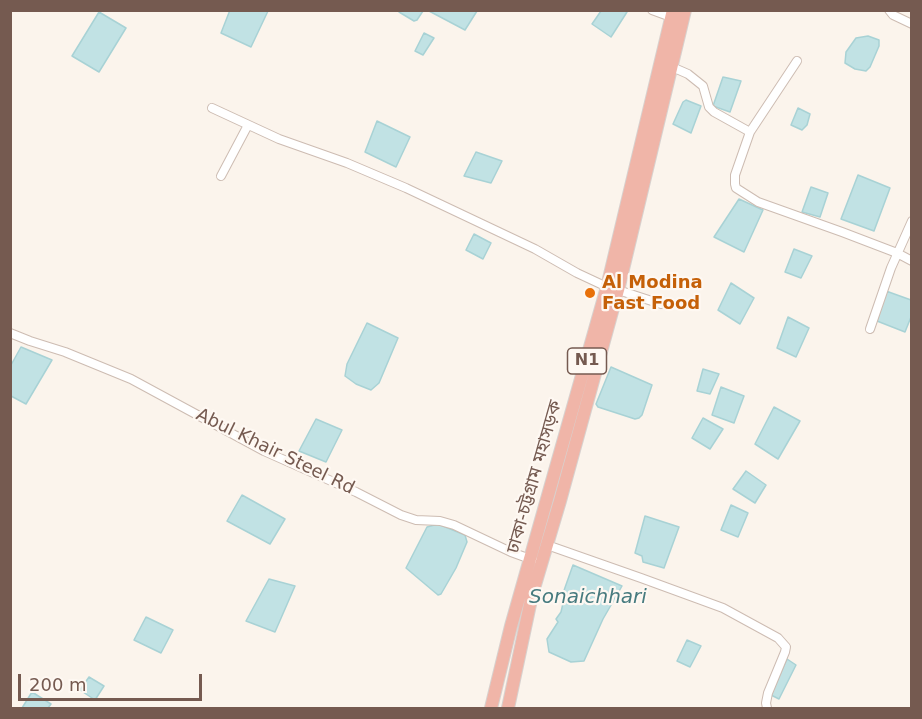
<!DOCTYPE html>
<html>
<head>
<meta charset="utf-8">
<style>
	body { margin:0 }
	#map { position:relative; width:922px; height:719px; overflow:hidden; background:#fbf4ec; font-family:"DejaVu Sans",sans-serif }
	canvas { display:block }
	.frame { position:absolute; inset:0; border:12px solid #755a50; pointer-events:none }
	.scale { position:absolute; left:18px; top:674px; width:184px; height:27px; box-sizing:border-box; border:3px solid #755a50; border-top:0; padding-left:8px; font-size:18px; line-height:21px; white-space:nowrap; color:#755a50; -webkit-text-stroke:4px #fef8f2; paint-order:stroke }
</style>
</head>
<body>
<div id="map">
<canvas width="922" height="719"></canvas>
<div class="frame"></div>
<div class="scale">200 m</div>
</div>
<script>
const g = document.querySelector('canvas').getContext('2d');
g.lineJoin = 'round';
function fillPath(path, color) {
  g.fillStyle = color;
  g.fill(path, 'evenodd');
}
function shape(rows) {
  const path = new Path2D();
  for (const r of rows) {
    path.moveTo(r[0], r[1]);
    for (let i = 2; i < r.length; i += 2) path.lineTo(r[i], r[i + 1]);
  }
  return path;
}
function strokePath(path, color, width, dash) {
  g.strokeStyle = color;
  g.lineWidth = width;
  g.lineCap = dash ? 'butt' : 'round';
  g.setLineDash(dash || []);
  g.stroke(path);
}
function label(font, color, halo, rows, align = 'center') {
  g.font = font + ' "DejaVu Sans","Noto Sans Bengali",sans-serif';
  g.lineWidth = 4.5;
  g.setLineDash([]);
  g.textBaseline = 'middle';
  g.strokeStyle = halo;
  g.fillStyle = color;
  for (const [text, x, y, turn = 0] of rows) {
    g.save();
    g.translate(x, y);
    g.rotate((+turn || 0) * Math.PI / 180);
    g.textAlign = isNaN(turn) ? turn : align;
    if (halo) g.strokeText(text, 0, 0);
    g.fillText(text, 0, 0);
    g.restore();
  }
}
const water = shape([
	[230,10,268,11,251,47,221,33,230,10],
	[399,11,399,10,423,11,417,20,414,21,399,12,399,11],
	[429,11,477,10,477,11,465,30,429,11],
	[601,11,625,11,627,12,611,37,592,24,601,11],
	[99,12,126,28,99,72,72,56,99,12],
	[424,33,434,38,423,55,415,51,424,33],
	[868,36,879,40,879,46,870,67,866,71,855,69,845,63,846,52,856,38,868,36],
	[723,77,741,81,730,112,713,106,723,77],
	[686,100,701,106,691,133,673,124,683,102,686,100],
	[798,108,810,114,807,125,802,130,791,125,798,108],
	[377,121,410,137,396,167,365,152,377,121],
	[476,152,502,161,491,183,464,176,476,152],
	[858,175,890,188,874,231,841,219,858,175],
	[811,187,828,193,820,217,802,212,811,187],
	[739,199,763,210,744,252,714,237,739,199],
	[474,234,491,243,483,259,466,250,474,234],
	[794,249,812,256,801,278,785,272,794,249],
	[731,283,754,298,740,324,718,310,731,283],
	[886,291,911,300,911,317,905,332,877,321,886,291],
	[788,317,809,328,796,357,777,348,788,317],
	[367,323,398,338,379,383,371,390,356,384,345,376,347,364,367,323],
	[21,347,52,360,26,404,11,396,11,365,21,347],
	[611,367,652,385,642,415,639,418,635,419,598,407,596,404,611,367],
	[703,369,719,374,710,394,697,391,703,369],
	[721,387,744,396,734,423,712,415,721,387],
	[774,407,800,421,778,459,755,444,774,407],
	[703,418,723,429,710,449,692,438,703,418],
	[316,419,342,430,326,462,299,451,316,419],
	[746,471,766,485,755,503,733,489,746,471],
	[242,495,285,519,270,544,227,521,242,495],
	[731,505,748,513,738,537,721,530,731,505],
	[645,516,679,527,664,568,643,562,642,556,635,553,645,516],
	[438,524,465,535,467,542,456,568,441,594,438,595,406,568,427,527,438,524],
	[573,565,622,586,603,619,584,661,571,662,549,652,547,639,558,622,556,619,561,612,564,599,562,596,573,565],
	[269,579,295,586,275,632,246,621,269,579],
	[146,617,173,630,161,653,134,640,146,617],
	[687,640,701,646,690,667,677,661,687,640],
	[787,659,796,665,779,699,771,695,787,659],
	[89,677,104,686,95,700,80,690,89,677],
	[32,692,51,704,48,708,22,708,32,692]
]);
fillPath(water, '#c1e2e4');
strokePath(water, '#a8d2d5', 1.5);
const minor = shape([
	[652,10,671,17],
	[889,10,893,15,912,24],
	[672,67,688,74,703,86,709,107,714,112,750,132,735,175,735,184,736,188,758,202,842,232,897,253,912,261],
	[212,108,279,139,347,163,406,188,535,249,577,273,607,287],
	[750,132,797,61],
	[221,176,248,125],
	[618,290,661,304],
	[870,329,891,268,912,221],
	[10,333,30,341,65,352,131,379,264,451,356,492,401,515,416,520,440,521,454,525,511,552,533,560],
	[547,545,641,578,723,608,778,638,786,647,785,652,768,693,766,703,767,708]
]);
const highway = shape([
	[491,708,511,626,607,287,673,10],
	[508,708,532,595,560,501,618,290,685,10]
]);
strokePath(minor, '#cdbcb2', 10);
strokePath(highway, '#d8d1ce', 14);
strokePath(minor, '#fff', 8);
strokePath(highway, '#f0b5a8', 12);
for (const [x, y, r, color] of [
	[590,293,6,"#e8710a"]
]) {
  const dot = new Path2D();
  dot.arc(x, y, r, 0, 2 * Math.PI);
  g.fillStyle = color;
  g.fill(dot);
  strokePath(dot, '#fef8f2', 2);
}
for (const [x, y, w] of [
	[587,361,39]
]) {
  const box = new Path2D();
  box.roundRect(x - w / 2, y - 13, w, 26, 4.5);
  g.fillStyle = '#fef8f2';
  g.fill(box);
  strokePath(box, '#755a50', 1.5);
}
label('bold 16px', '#755a50', null, [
	["N1",587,361]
]);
label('bold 18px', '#c56008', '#fef8f2', [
	["Al Modina",602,283],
	["Fast Food",602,304]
], 'left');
label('18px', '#755a50', '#fef8f2', [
	["Abul Khair Steel Rd",275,452,26],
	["ঢাকা-চট্টগ্রাম মহাসড়ক",535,477,-74]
]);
label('italic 20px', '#477b7f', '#fef8f2', [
	["Sonaichhari",588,598]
]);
</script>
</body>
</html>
